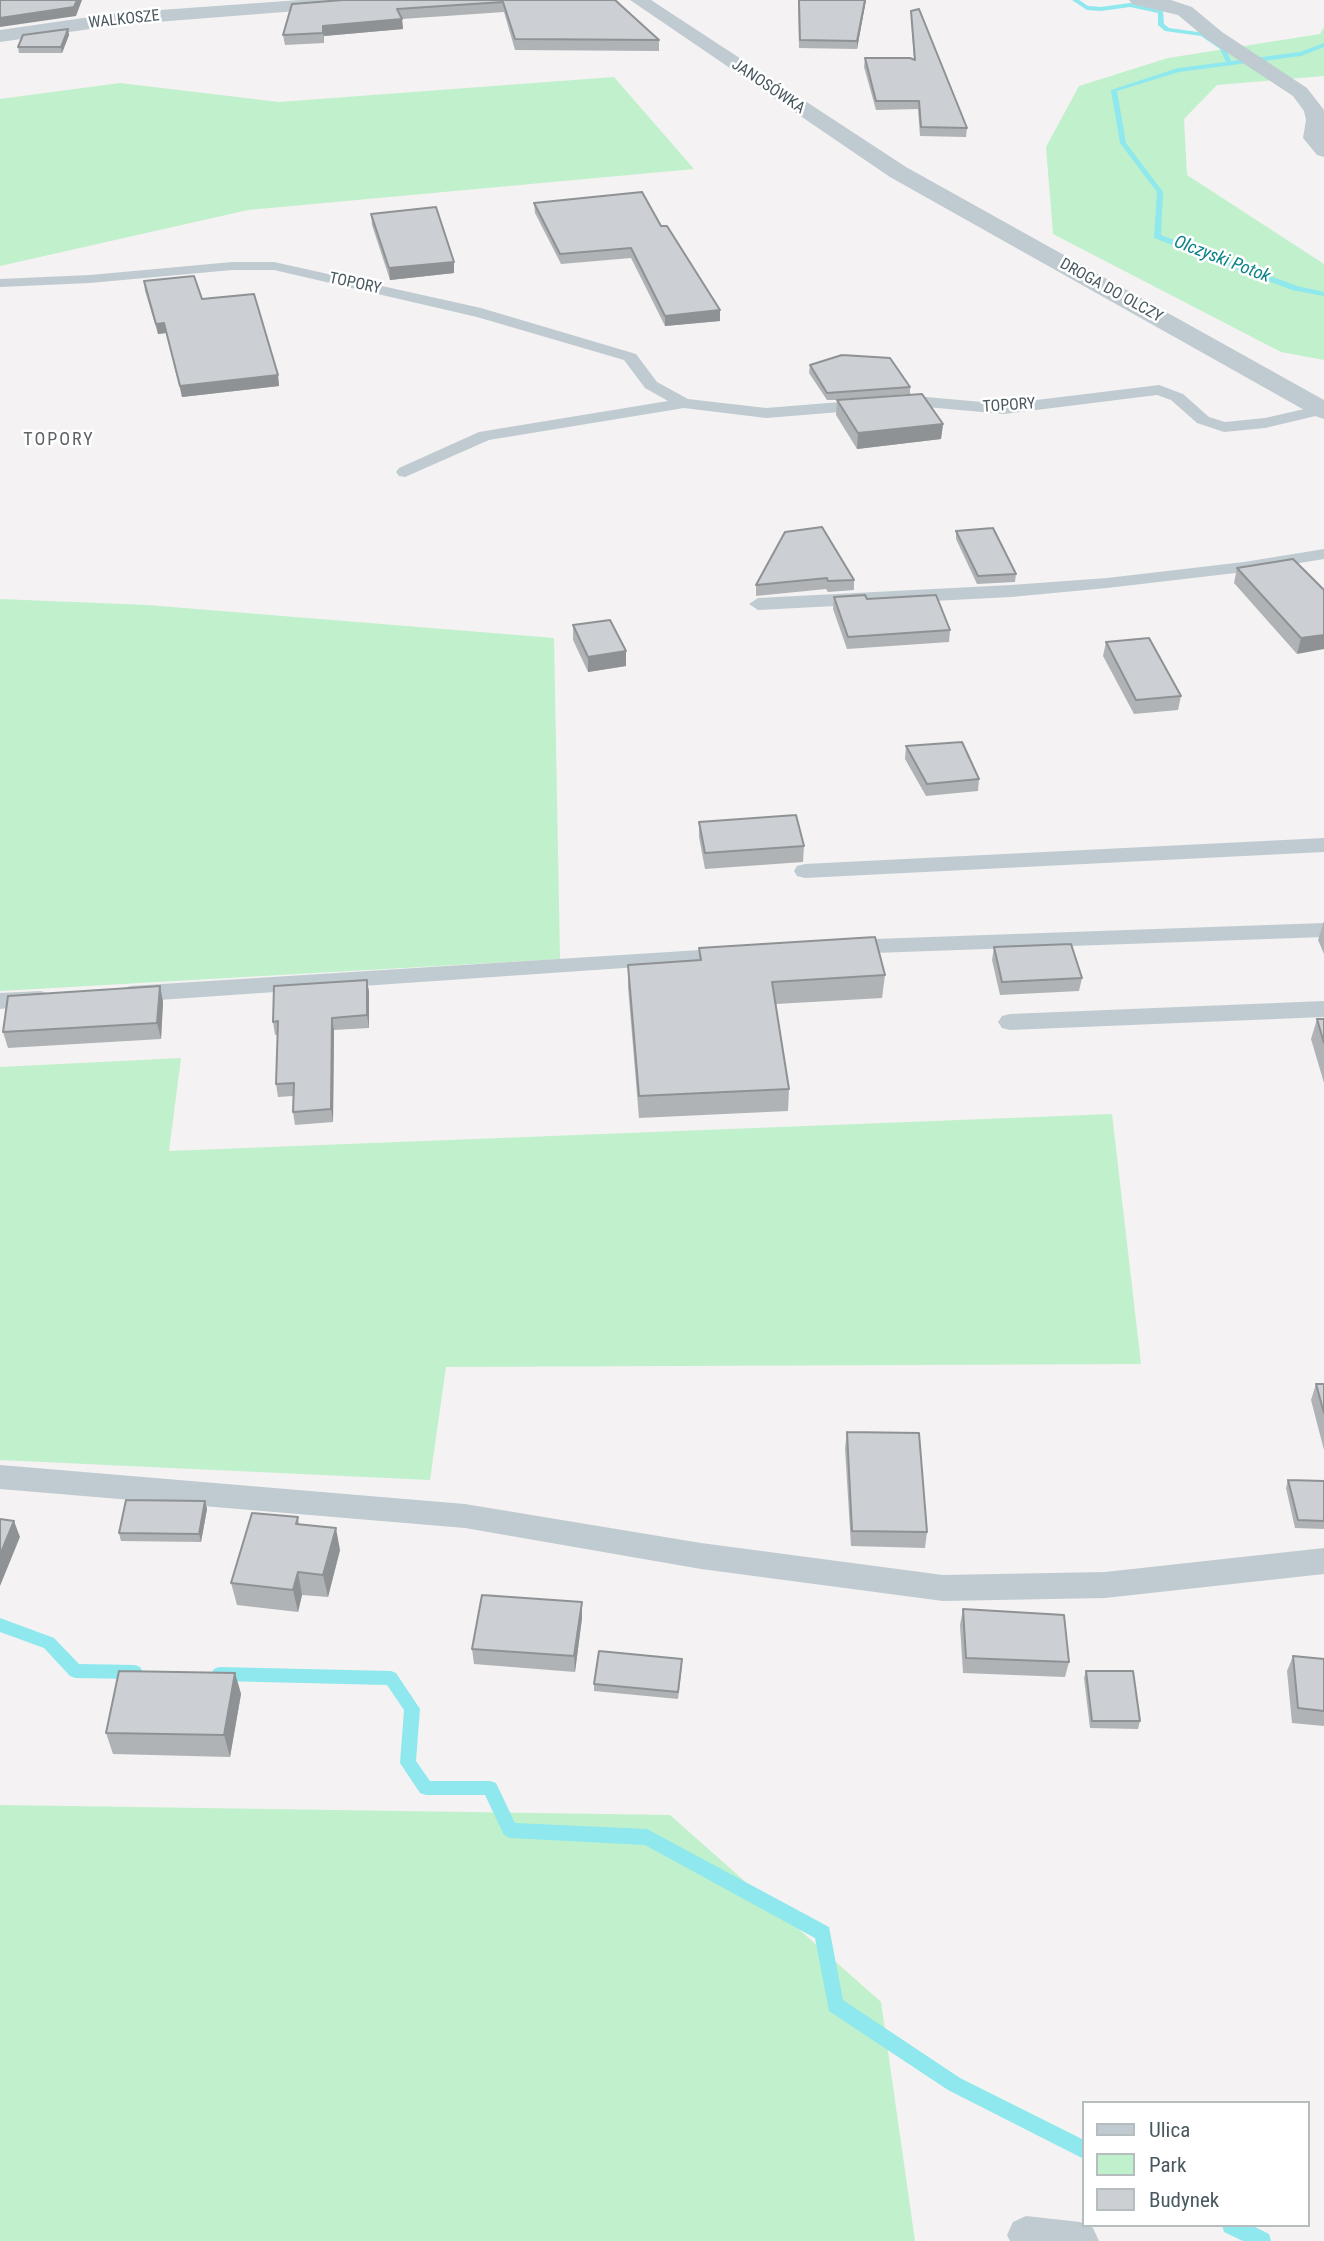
<!DOCTYPE html>
<html>
<head>
<meta charset="utf-8">
<style>
	body { margin:0 }
	#map { position:relative; width:1324px; height:2241px; overflow:hidden; background:#f4f2f2; font-family:"Roboto Condensed",sans-serif }
	canvas { display:block }
	.legend { position:absolute; left:1082px; top:2101px; width:228px; height:126px; box-sizing:border-box; background:#fff; border:2px solid #b6bdbf; margin:0; padding:9px 12px; list-style:none; font-size:21px; color:#495960 }
	.legend li { display:flex; align-items:center; gap:14px; height:35px }
	.legend b { width:35px; border:2px solid #b6bdbf }
</style>
</head>
<body>
<div id="map">
<canvas width="1324" height="2241"></canvas>
<ul class="legend">
<li><b style="height:9px;background:#c0cbd1"></b>Ulica</li>
<li><b style="height:19px;background:#c1f0cc"></b>Park</li>
<li><b style="height:19px;background:#ccd0d4"></b>Budynek</li>
</ul>
</div>
<script>
const g = document.querySelector('canvas').getContext('2d');
g.lineJoin = 'round';
function fillPath(path, color) {
  g.fillStyle = color;
  g.fill(path, 'evenodd');
}
function shape(rows) {
  const path = new Path2D();
  for (const r of rows) {
    path.moveTo(r[0], r[1]);
    for (let i = 2; i < r.length; i += 2) path.lineTo(r[i], r[i + 1]);
  }
  return path;
}
function strokePath(path, color, width, dash) {
  g.strokeStyle = color;
  g.lineWidth = width;
  g.lineCap = dash ? 'butt' : 'round';
  g.setLineDash(dash || []);
  g.stroke(path);
}
function label(font, color, halo, rows, align = 'center') {
  g.font = font + ' "Roboto Condensed",sans-serif';
  g.lineWidth = 5;
  g.setLineDash([]);
  g.textBaseline = 'middle';
  g.strokeStyle = halo;
  g.fillStyle = color;
  for (const [text, x, y, turn = 0] of rows) {
    g.save();
    g.translate(x, y);
    g.rotate((+turn || 0) * Math.PI / 180);
    g.textAlign = isNaN(turn) ? turn : align;
    if (halo) g.strokeText(text, 0, 0);
    g.fillText(text, 0, 0);
    g.restore();
  }
}
fillPath(shape([
	[1324,27,1324,76,1217,85,1184,119,1187,175,1324,264,1324,360,1281,352,1053,234,1046,147,1079,86,1168,58,1320,34],
	[614,77,694,169,248,210,0,266,0,99,120,83,279,102],
	[0,599,147,605,554,638,560,959,0,991],
	[181,1058,169,1151,1112,1114,1141,1364,446,1367,430,1480,0,1460,0,1067],
	[0,1805,670,1815,881,2002,915,2241,0,2241]
]), '#c1f0cc');
fillPath(shape([
	[1072,0,1079,0,1088,6,1101,7,1130,3,1163,11,1164,24,1169,28,1205,33,1225,47,1231,61,1300,52,1324,43,1324,47,1301,56,1179,72,1117,91,1126,143,1163,192,1161,235,1297,286,1324,292,1324,296,1292,290,1154,238,1157,192,1120,143,1111,90,1178,68,1226,62,1220,49,1201,36,1165,31,1158,25,1158,13,1130,7,1101,11,1087,10,1072,0],
	[0,1618,54,1638,79,1664,135,1665,140,1667,143,1672,140,1677,135,1679,75,1678,70,1676,44,1648,0,1632,0,1618],
	[219,1667,391,1671,396,1673,420,1709,416,1761,430,1781,490,1781,496,1783,515,1823,647,1829,829,1927,843,2000,960,2078,1084,2140,1084,2159,948,2090,829,2011,815,1938,645,1845,510,1838,504,1835,485,1795,426,1795,420,1793,400,1763,404,1710,387,1685,219,1681,214,1679,211,1674,214,1669,219,1667],
	[1222,2225,1251,2225,1269,2234,1271,2241,1243,2241,1224,2232,1222,2225]
]), '#8ee8ed');
fillPath(shape([
	[232,262,274,262,481,308,636,354,657,382,688,399,766,408,915,396,1004,404,1159,385,1183,394,1209,417,1225,422,1265,418,1322,405,1324,414,1265,428,1224,432,1197,423,1171,400,1157,395,1004,414,915,406,766,418,684,408,489,440,405,477,399,476,396,472,399,468,479,432,668,401,645,388,624,360,477,317,274,270,232,270,90,283,0,287,0,279,90,275,232,262],
	[1324,549,1324,559,1244,572,1107,588,1011,597,758,610,749,604,758,598,1011,585,1107,578,1244,562,1324,549],
	[1324,838,1324,852,805,878,797,876,794,871,797,866,805,864,1324,838],
	[1324,923,1324,937,846,954,838,952,835,947,838,942,846,940,1324,923],
	[732,948,740,950,743,955,740,960,130,1002,122,999,118,994,122,989,130,986,732,948],
	[41,991,49,994,53,999,49,1004,0,1009,0,993,41,991],
	[1324,1001,1324,1017,1010,1030,1002,1028,998,1022,1002,1016,1010,1014,1324,1001],
	[0,1465,465,1504,701,1543,943,1575,1105,1572,1324,1548,1324,1574,1105,1598,943,1601,701,1569,465,1528,0,1489,0,1465],
	[1026,2216,1080,2222,1093,2228,1099,2241,1010,2241,1007,2235,1013,2222,1026,2216]
]), '#c0cbd1');
fillPath(shape([
	[300,0,383,0,374,5,118,25,0,42,0,30,118,13,300,0],
	[1129,0,1171,0,1192,7,1222,32,1307,88,1324,110,1324,157,1317,155,1303,138,1306,120,1304,111,1293,96,1208,40,1178,15,1132,4,1129,0]
]), '#c0cbd1');
fillPath(shape([
	[630,0,651,0,906,167,1324,400,1324,419,1315,416,890,177,630,0]
]), '#c0cbd1');
fillPath(shape([
	[343,0,615,0,659,40,659,51,515,50,504,12,402,19,403,29,324,36,324,43,285,45,283,35],
	[798,0,866,0,857,49,799,48],
	[911,11,967,128,966,137,920,136,918,109,876,110,864,67,865,58,914,60,911,19],
	[68,29,69,35,62,53,19,53,18,47],
	[534,203,661,226,720,321,665,326,631,258,561,264,535,213],
	[371,214,454,273,390,280,372,225],
	[144,281,202,299,278,375,279,386,182,397,166,333,158,334,145,291],
	[810,365,910,387,910,394,846,399,943,424,941,439,857,449,836,415,837,400,827,400,809,373],
	[822,527,854,580,854,590,828,592,826,589,756,596,756,585],
	[956,531,1016,574,1015,582,977,584,956,539],
	[1237,568,1324,590,1297,654,1234,583],
	[834,597,867,599,950,630,949,642,847,649,833,609],
	[573,625,626,651,626,666,588,672,573,640],
	[1106,642,1181,696,1178,710,1134,714,1103,656],
	[906,746,979,779,978,791,926,796,905,759],
	[699,822,804,846,803,862,705,869,699,837],
	[1324,921,1324,954,1318,940],
	[994,947,1082,978,1079,991,1000,995,992,960],
	[699,948,885,975,882,998,776,1004,789,1089,788,1111,639,1118,628,987,628,965,699,961],
	[367,980,369,992,369,1028,334,1030,333,1122,295,1125,293,1112,293,1096,278,1097,276,1084,278,1034,275,1035,273,1022],
	[160,986,163,1002,161,1039,8,1048,3,1032],
	[1317,1019,1324,1019,1324,1083,1311,1039],
	[1316,1384,1324,1384,1324,1450,1311,1400],
	[847,1432,927,1532,925,1548,851,1546,845,1448],
	[1288,1480,1324,1481,1324,1529,1295,1528,1286,1488],
	[205,1501,207,1509,201,1542,121,1541,119,1533],
	[298,1517,299,1524,340,1550,328,1597,302,1595,298,1612,237,1605,231,1583],
	[582,1602,582,1618,575,1672,474,1664,472,1649],
	[963,1609,1069,1662,1065,1677,963,1673,960,1625],
	[1293,1656,1324,1659,1324,1726,1292,1723,1287,1671],
	[682,1666,678,1699,594,1691,594,1684],
	[1086,1671,1140,1721,1138,1729,1090,1728,1084,1678],
	[235,1673,241,1694,230,1757,113,1754,106,1733]
]), '#afb3b6');
fillPath(shape([
	[77,0,82,0,76,16,0,27,0,18],
	[865,0,866,0,857,49,857,41],
	[402,19,403,29,324,36,324,43,323,26],
	[68,29,69,35,62,53,61,47],
	[454,262,454,273,390,280,389,268],
	[720,310,720,321,665,326,665,316],
	[164,323,166,333,158,334,156,324],
	[278,375,279,386,182,397,180,386],
	[943,424,941,439,857,449,858,433],
	[1324,635,1324,649,1297,654,1301,638],
	[626,651,626,666,588,672,588,657],
	[367,980,369,992,369,1028,367,1015],
	[160,986,163,1002,161,1039,157,1023],
	[332,1018,334,1030,333,1122,331,1109],
	[205,1501,207,1509,201,1542,199,1534],
	[14,1521,20,1537,0,1586,0,1555],
	[336,1528,340,1550,328,1597,323,1575],
	[298,1572,302,1595,298,1612,293,1590],
	[582,1602,582,1618,575,1672,574,1656],
	[235,1673,241,1694,230,1757,224,1735]
]), '#8f9294');
const building = shape([
	[0,0,77,0,74,7,0,18,0,0],
	[343,0,615,0,659,40,515,39,503,2,397,9,402,19,323,26,323,33,283,35,292,4,343,0],
	[799,0,865,0,857,41,800,40,799,0],
	[919,9,967,128,921,127,919,101,876,101,865,58,910,58,915,60,911,11,919,9],
	[68,29,61,47,18,47,23,35,68,29],
	[642,192,661,226,667,226,720,310,665,316,631,248,560,254,534,203,642,192],
	[436,207,454,262,389,268,371,214,436,207],
	[194,276,202,299,254,294,278,375,180,386,164,323,156,324,144,281,194,276],
	[842,355,890,358,910,387,827,393,810,365,842,355],
	[922,394,943,424,858,433,837,400,922,394],
	[822,527,854,580,828,581,827,578,756,585,785,532,822,527],
	[993,528,1016,574,978,576,956,531,993,528],
	[1293,559,1324,590,1324,635,1301,638,1237,568,1293,559],
	[865,595,867,599,936,595,950,630,848,637,834,597,865,595],
	[610,620,626,651,588,657,573,625,610,620],
	[1149,638,1181,696,1136,700,1106,642,1149,638],
	[962,742,979,779,927,784,906,746,962,742],
	[796,815,804,846,705,853,699,822,796,815],
	[875,937,885,975,772,982,789,1089,639,1096,628,965,701,960,699,948,875,937],
	[1071,944,1082,978,1002,982,994,947,1071,944],
	[367,980,367,1015,332,1018,331,1109,293,1112,294,1083,276,1084,278,1021,273,1022,274,986,367,980],
	[160,986,157,1023,3,1032,8,996,160,986],
	[1317,1019,1324,1019,1324,1043,1317,1019],
	[1316,1384,1324,1384,1324,1413,1316,1384],
	[847,1432,919,1433,927,1532,852,1531,847,1432],
	[1288,1480,1324,1481,1324,1521,1298,1520,1288,1480],
	[126,1500,205,1501,199,1534,119,1533,126,1500],
	[252,1513,298,1517,296,1524,336,1528,323,1575,298,1572,293,1590,231,1583,252,1513],
	[0,1519,14,1521,0,1555,0,1519],
	[482,1595,582,1602,574,1656,472,1649,482,1595],
	[963,1609,1064,1615,1069,1662,966,1658,963,1609],
	[599,1651,682,1659,678,1692,594,1684,599,1651],
	[1293,1656,1324,1659,1324,1711,1298,1708,1293,1656],
	[119,1671,235,1673,224,1735,106,1733,119,1671],
	[1086,1671,1133,1671,1140,1721,1092,1721,1086,1671]
]);
fillPath(building, '#ccd0d4');
strokePath(building, '#8f9294', 2);
label('16px', '#495960', '#fff', [
	["WALKOSZE",124,20,-6],
	["JANOSÓWKA",768,87,34],
	["TOPORY",355,284,12],
	["DROGA DO OLCZY",1111,291,29],
	["TOPORY",1009,406,-4]
]);
label('italic 18px', '#0c8289', '#fff', [
	["Olczyski Potok",1222,260,21]
]);
g.letterSpacing = '2px';
label('18px', '#5e6367', '#fff', [
	["TOPORY",59,440]
]);
g.letterSpacing = '0px';
</script>
</body>
</html>
